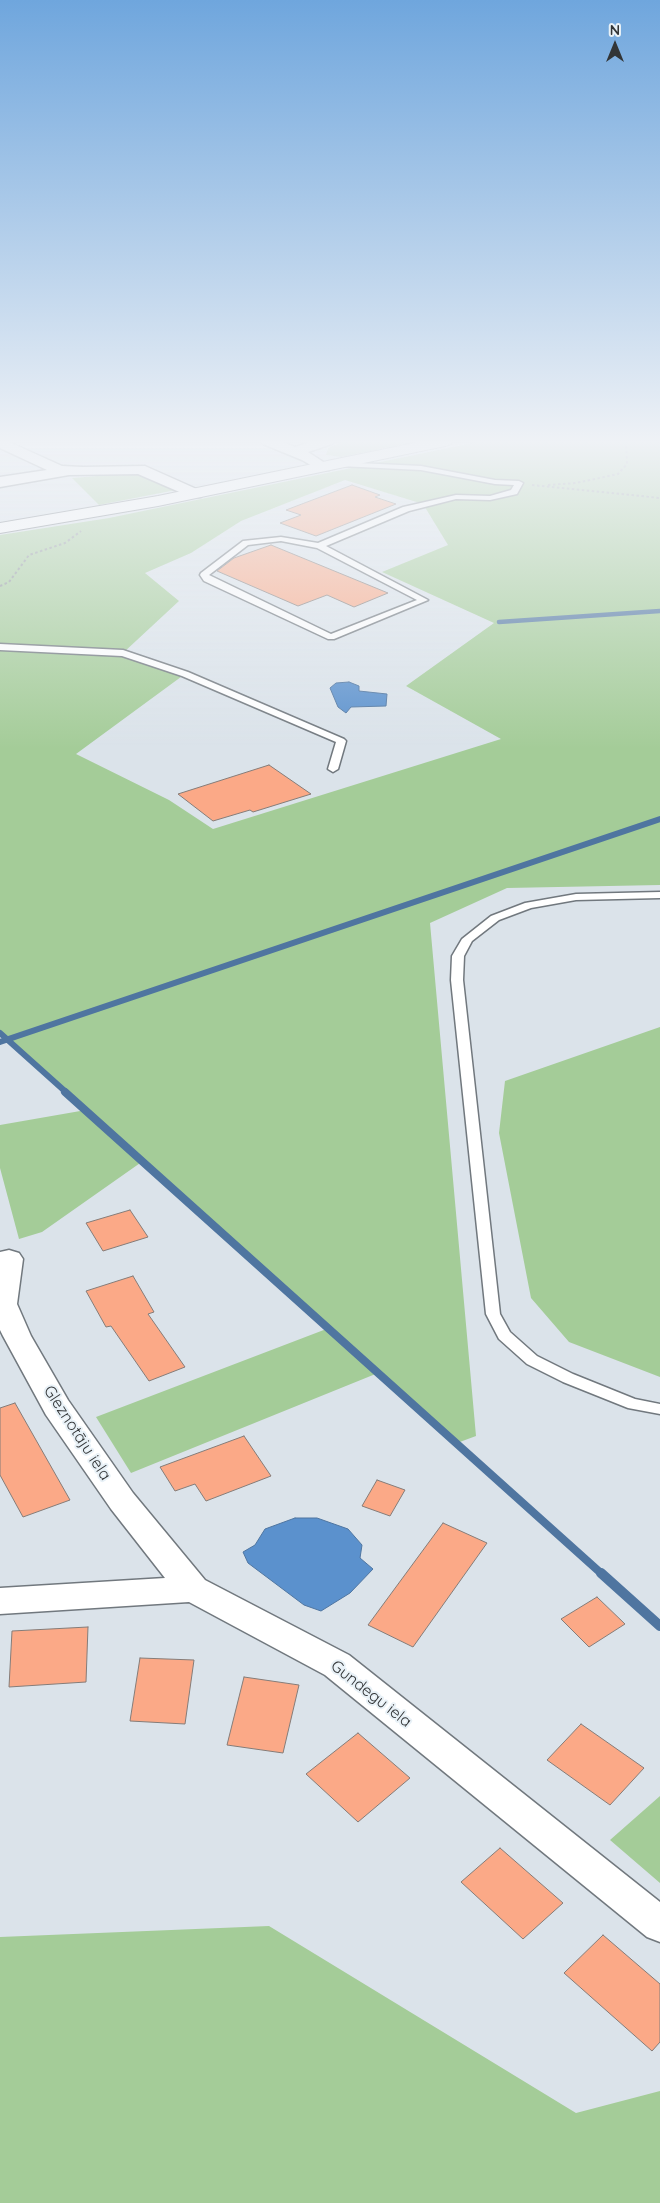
<!DOCTYPE html>
<html>
<head>
<meta charset="utf-8">
<style>
	body { margin:0 }
	#map { position:relative; width:660px; height:2203px; overflow:hidden; background:#dbe3ea; font-family:Quicksand,sans-serif }
	canvas { display:block }
	.north { position:absolute; left:590px; top:20px; width:50px; height:50px; -webkit-text-stroke:4px #e8f1f7; paint-order:stroke; rotate:0deg; font-size:14px; font-weight:700; line-height:20px; text-align:center; color:#323537 }
	.north::after { content:''; display:block; margin:auto; width:18px; height:22px; background:#323537; clip-path:polygon(50% 0,100% 100%,50% 72%,0 100%) }
</style>
</head>
<body>
<div id="map">
<canvas width="660" height="2203"></canvas>
<div class="north">N</div>
</div>
<script>
const g = document.querySelector('canvas').getContext('2d');
g.lineJoin = 'round';
function fillPath(path, color) {
  g.fillStyle = color;
  g.fill(path, 'evenodd');
}
function shape(rows) {
  const path = new Path2D();
  for (const r of rows) {
    path.moveTo(r[0], r[1]);
    for (let i = 2; i < r.length; i += 2) path.lineTo(r[i], r[i + 1]);
  }
  return path;
}
function strokePath(path, color, width, dash) {
  g.strokeStyle = color;
  g.lineWidth = width;
  g.lineCap = dash ? 'butt' : 'round';
  g.setLineDash(dash || []);
  g.stroke(path);
}
function label(font, color, halo, rows, align = 'center') {
  g.font = font + ' Quicksand,sans-serif';
  g.lineWidth = 4;
  g.setLineDash([]);
  g.textBaseline = 'middle';
  g.strokeStyle = halo;
  g.fillStyle = color;
  for (const [text, x, y, turn = 0] of rows) {
    g.save();
    g.translate(x, y);
    g.rotate((+turn || 0) * Math.PI / 180);
    g.textAlign = isNaN(turn) ? turn : align;
    if (halo) g.strokeText(text, 0, 0);
    g.fillText(text, 0, 0);
    g.restore();
  }
}
fillPath(shape([
	[344,441,419,441,341,457,326,455,328,448],
	[482,441,660,441,660,885,507,888,430,923,476,1436,457,1443,378,1373,131,1473,96,1417,329,1328,143,1161,42,1232,19,1239,0,1168,0,1125,86,1110,0,1033,0,535,109,518],
	[345,480,423,504,448,545,382,572,494,623,406,686,501,739,213,829,169,800,76,754,185,674,123,653,179,601,145,573,191,553,241,521],
	[135,473,176,490,99,505,72,478],
	[660,1027,660,1377,569,1342,531,1298,499,1133,505,1081],
	[660,1796,660,1883,610,1840],
	[269,1926,576,2113,660,2091,660,2203,0,2203,0,1937]
]), '#a4cc98');
const water = shape([
	[349,682,359,686,359,691,387,694,386,706,351,707,346,713,338,707,330,688,336,683,349,682],
	[295,1518,317,1518,348,1529,362,1545,360,1558,373,1569,350,1593,321,1611,304,1605,248,1563,243,1552,255,1545,265,1529,295,1518]
]);
fillPath(water, '#5b91cd');
strokePath(water, '#4f75a0', 1);
strokePath(shape([
	[499,622,660,611]
]), '#4f75a0', 4.5);
strokePath(shape([
	[0,1033,67,1093],
	[0,1042,660,819]
]), '#4f75a0', 6);
strokePath(shape([
	[65,1092,603,1575]
]), '#4f75a0', 8);
strokePath(shape([
	[601,1573,660,1626]
]), '#4f75a0', 10);
const building = shape([
	[352,485,380,495,375,497,396,504,316,536,280,523,301,515,286,510,352,485],
	[271,545,388,593,354,607,327,595,298,606,217,571,234,558,271,545],
	[269,765,311,794,253,812,250,810,213,821,178,794,269,765],
	[130,1210,148,1237,103,1251,86,1223,130,1210],
	[133,1276,154,1312,148,1314,185,1367,149,1381,111,1326,106,1327,86,1291,133,1276],
	[15,1403,70,1500,23,1517,0,1475,0,1408,15,1403],
	[244,1436,271,1476,206,1501,195,1484,175,1491,160,1467,244,1436],
	[377,1480,405,1490,390,1516,362,1506,377,1480],
	[443,1523,487,1543,413,1647,368,1625,443,1523],
	[597,1597,625,1624,589,1647,561,1619,597,1597],
	[88,1627,86,1682,9,1687,12,1631,88,1627],
	[140,1658,194,1660,185,1724,130,1721,140,1658],
	[244,1677,299,1685,283,1753,227,1745,244,1677],
	[581,1724,644,1768,610,1805,547,1760,581,1724],
	[358,1733,410,1778,358,1822,306,1774,358,1733],
	[500,1848,563,1903,523,1939,461,1882,500,1848],
	[603,1935,660,1984,660,2042,652,2051,564,1973,603,1935]
]);
fillPath(building, '#fba987');
strokePath(building, '#857c78', 1);
const service = shape([
	[337,462,421,466,495,480,519,481,523,483,517,494,490,500,456,499,409,511,326,546,428,600,334,639,328,639,204,581,200,575,201,573,243,541,281,537,318,543,403,507,456,495,490,496,511,490,514,485,495,484,421,470,340,466,337,466,337,462],
	[281,541,317,548,417,600,331,634,209,575,248,545,281,541],
	[0,644,123,650,188,672,344,739,346,741,338,769,333,772,328,769,336,742,182,676,122,656,0,650,0,644],
	[660,892,660,898,576,900,531,908,499,920,472,941,464,956,463,980,500,1314,510,1332,537,1356,573,1374,635,1399,660,1404,660,1414,628,1408,563,1382,527,1364,499,1339,486,1314,451,980,452,956,462,939,491,916,525,903,576,894,660,892]
]);
const minor = shape([
	[0,441,7,441,62,466,83,467,145,466,201,491,204,494,201,497,191,497,138,474,69,475,0,487,0,477,47,470,0,448,0,441],
	[261,441,280,441,295,447,314,441,334,441,332,444,308,452,331,467,329,470,319,470,302,460,263,444,261,441],
	[9,1250,19,1253,23,1259,17,1304,31,1336,68,1400,133,1493,205,1580,349,1655,660,1902,660,1942,647,1937,325,1675,189,1602,0,1614,0,1588,165,1578,111,1509,46,1415,3,1336,0,1330,0,1252,9,1250]
]);
const tertiary = shape([
	[424,441,453,441,451,444,445,446,158,506,0,533,0,523,158,496,424,441]
]);
strokePath(service, '#71787e', 3);
strokePath(minor, '#71787e', 3);
strokePath(tertiary, '#71787e', 2);
strokePath(shape([
	[532,485,660,498],
	[548,485,576,483,618,474,627,464,626,441],
	[0,586,9,582,29,555,65,543,81,531]
]), '#8c9297', 2, [2.5, 2.5]);
fillPath(service, '#fff');
fillPath(minor, '#fff');
fillPath(tertiary, '#fff');
const sky = g.createLinearGradient(0, 0, 0, 749);
sky.addColorStop(0, '#6fa6dd');
sky.addColorStop(0.59, '#eff2f6');
sky.addColorStop(1, '#eff2f600');
g.fillStyle = sky;
g.fillRect(0, 0, 660, 749);
label('16px', '#323537', '#e8f1f7', [
	["Gleznotāju iela",77,1433,57],
	["Gundegu iela",371,1694,38]
]);
</script>
</body>
</html>
